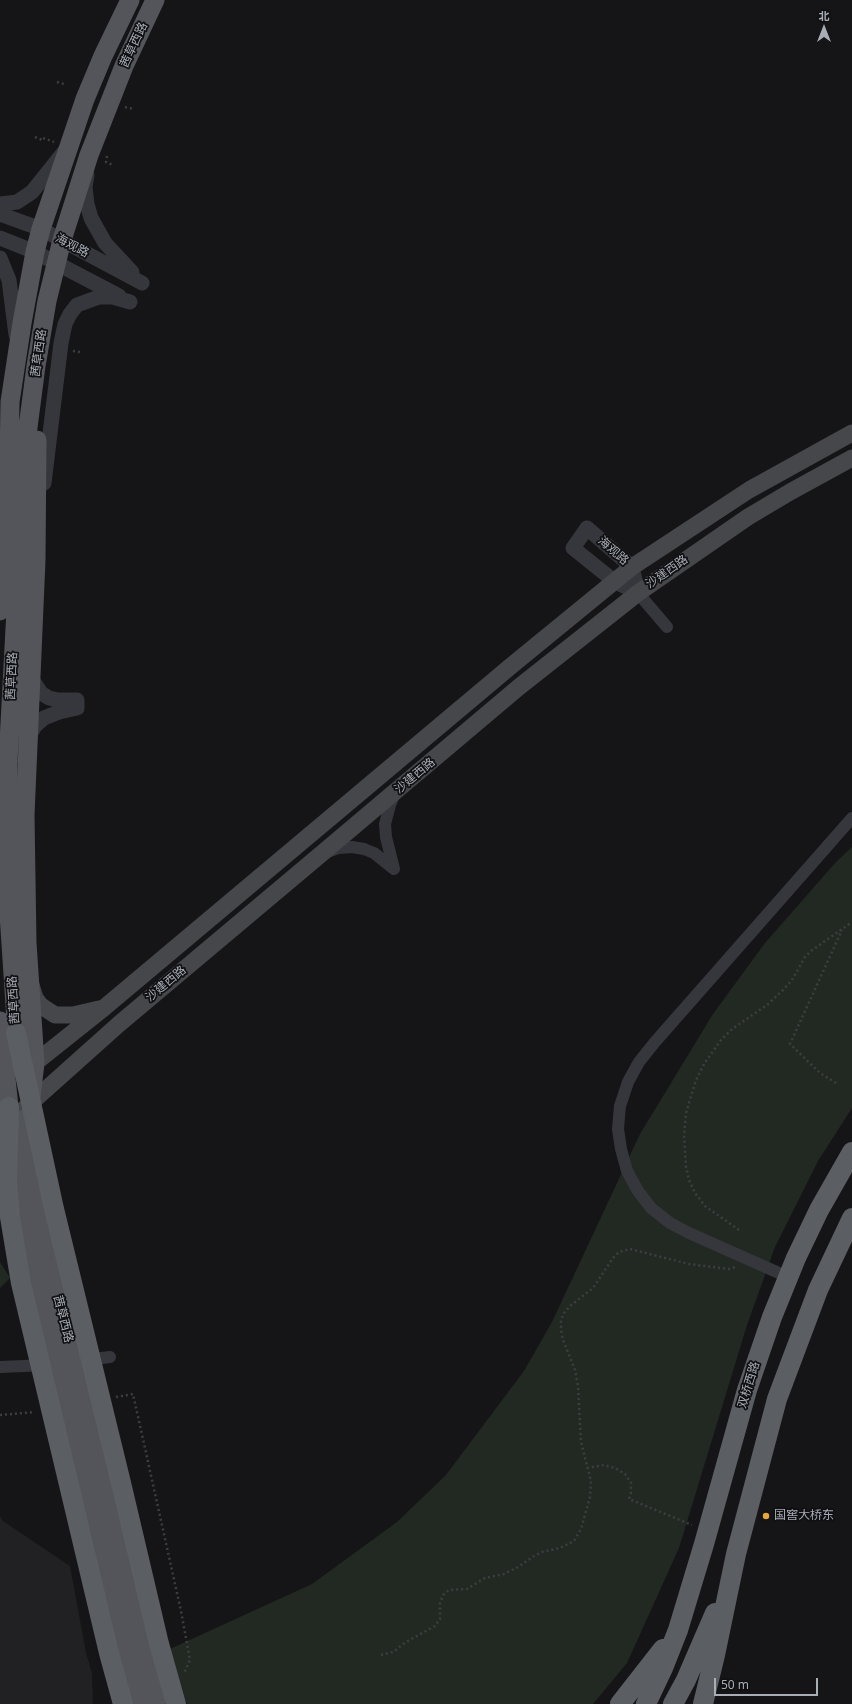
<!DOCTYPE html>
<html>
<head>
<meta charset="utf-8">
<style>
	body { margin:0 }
	#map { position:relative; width:852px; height:1704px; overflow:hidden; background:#151517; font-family:"Noto Sans","Noto Sans SC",sans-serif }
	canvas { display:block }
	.north { position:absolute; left:804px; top:8px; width:40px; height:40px; -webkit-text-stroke:3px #101012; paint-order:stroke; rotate:0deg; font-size:11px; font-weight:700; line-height:16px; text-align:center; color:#a8adb6 }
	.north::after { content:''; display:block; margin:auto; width:14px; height:18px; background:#a8adb6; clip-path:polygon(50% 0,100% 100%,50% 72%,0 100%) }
	.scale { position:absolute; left:714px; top:1678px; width:104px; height:18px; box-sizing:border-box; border:2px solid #a8adb6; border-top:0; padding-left:5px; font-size:12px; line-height:14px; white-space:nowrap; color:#a8adb6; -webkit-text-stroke:3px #101012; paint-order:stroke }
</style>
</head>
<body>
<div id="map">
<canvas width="852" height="1704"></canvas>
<div class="north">北</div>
<div class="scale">50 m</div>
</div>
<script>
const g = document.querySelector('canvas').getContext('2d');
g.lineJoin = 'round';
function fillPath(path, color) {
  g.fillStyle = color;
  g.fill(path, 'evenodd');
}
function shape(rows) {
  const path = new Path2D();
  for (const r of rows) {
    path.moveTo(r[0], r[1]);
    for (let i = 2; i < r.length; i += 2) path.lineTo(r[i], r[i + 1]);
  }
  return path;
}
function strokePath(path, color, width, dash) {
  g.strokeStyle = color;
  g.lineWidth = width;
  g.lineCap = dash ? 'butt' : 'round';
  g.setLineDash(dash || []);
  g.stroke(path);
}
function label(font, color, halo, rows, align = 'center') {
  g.font = font + ' "Noto Sans","Noto Sans SC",sans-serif';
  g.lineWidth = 3.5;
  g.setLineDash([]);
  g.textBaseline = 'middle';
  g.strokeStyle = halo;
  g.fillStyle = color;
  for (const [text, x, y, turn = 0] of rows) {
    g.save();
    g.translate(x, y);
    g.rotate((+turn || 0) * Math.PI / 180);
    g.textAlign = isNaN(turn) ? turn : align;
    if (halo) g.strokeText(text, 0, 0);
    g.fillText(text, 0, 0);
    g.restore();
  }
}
fillPath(shape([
	[0,1516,3,1521,70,1566,86,1653,92,1673,93,1704,0,1704]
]), '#212124');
fillPath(shape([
	[852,847,852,1108,818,1161,775,1247,747,1325,679,1548,627,1663,593,1704,187,1704,170,1649,312,1584,397,1522,446,1475,524,1371,552,1322,640,1134,713,1014,765,943,836,862],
	[0,1262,10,1278,0,1288]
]), '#222922');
strokePath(shape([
	[57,82,64,84],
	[125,107,134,109],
	[35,137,42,140,43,138,54,142],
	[107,156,106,162,113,165],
	[73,351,80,352],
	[836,1083,820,1073,790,1044,842,930],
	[739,1230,705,1206,695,1193,689,1180,686,1167,684,1135,686,1113,696,1080,704,1064,721,1040,732,1029,767,1005,783,990,792,980,805,957,811,951,852,922],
	[116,1397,133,1394,181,1611,190,1660,184,1673],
	[0,1415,35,1412],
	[587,1468,604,1465,615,1468,625,1474,631,1483,631,1492,629,1499,692,1525],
	[381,1655,393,1652,406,1642,435,1626,440,1619,440,1603,443,1595,449,1590,467,1589,485,1578,504,1574,518,1567,534,1556,542,1552,560,1548,574,1541,581,1529,590,1497,591,1481,581,1442,578,1386,575,1370,563,1340,561,1330,561,1320,564,1313,570,1306,593,1288,613,1258,619,1252,630,1249,689,1264,729,1269,735,1267]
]), '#3c3e42', 2.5, [2, 3]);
strokePath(shape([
	[638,593,667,627],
	[327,852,338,848,352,847,364,849,374,853,394,869],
	[394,869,386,837,385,824,390,805,395,793],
	[788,1277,689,1233,670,1223,651,1208,638,1191,627,1171,621,1149,618,1129,620,1106,628,1082,639,1062,655,1042,852,818],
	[85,1360,110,1357],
	[0,1367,47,1365]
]), '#36373c', 12);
strokePath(shape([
	[87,175,85,187,87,204,91,218,105,243,132,272],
	[0,204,17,202,32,192,64,152],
	[0,214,41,229,142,283],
	[0,238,35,252,119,296],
	[0,258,9,280,16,335],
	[44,483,61,343,65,324,70,314,77,305,99,297,113,297,130,302],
	[587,528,632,567,638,593,614,581,573,548,587,528],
	[28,740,30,734,35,726,44,718,59,712,77,708,77,700,58,700,49,698,41,693,33,681,32,674]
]), '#36373c', 15);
strokePath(shape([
	[31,985,35,998,40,1005,55,1015,73,1015,99,1009],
	[26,1070,105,1007,511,666,632,567,749,490,852,433],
	[24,1109,119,1024,320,855,519,687,638,593,748,517,790,492,852,458]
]), '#45474b', 17);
strokePath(shape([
	[0,611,9,461,10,402,22,323,35,252,41,229,85,99,103,56,130,0],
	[8,761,24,458,36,366,47,301,62,240,89,155,124,66,155,0],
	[31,1097,35,1063,27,943,25,815,36,560,37,440],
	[126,1651,141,1704]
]), '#53555a', 19);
strokePath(shape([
	[620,1704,663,1649],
	[646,1704,663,1668,678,1630,704,1544,747,1390,772,1317,796,1258,819,1210,852,1152],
	[673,1704,686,1680,715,1613],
	[703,1704,715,1655,736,1554,777,1399,818,1290,852,1218]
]), '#5b5e63', 20);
strokePath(shape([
	[8,761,8,899,18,1050],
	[0,1021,9,1107,28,1231,38,1279,126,1651],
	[26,1118,33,1167,53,1276,104,1486,141,1648,156,1704]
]), '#53555a', 19);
strokePath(shape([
	[16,1033,54,1209,121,1483,159,1644,176,1704],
	[9,1107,7,1180,10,1217,21,1283,109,1653,123,1704]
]), '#5b5e63', 20);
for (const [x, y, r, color] of [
	[766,1516,4,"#e6a63e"]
]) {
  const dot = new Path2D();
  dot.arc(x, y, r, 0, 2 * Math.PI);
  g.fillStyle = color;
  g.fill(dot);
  strokePath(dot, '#101012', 1.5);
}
label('12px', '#a8adb6', '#101012', [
	["茜草西路",134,45,-65],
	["海观路",72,246,28],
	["茜草西路",39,353,-82],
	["海观路",613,551,41],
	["沙建西路",667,572,-35],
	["茜草西路",12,676,-87],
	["沙建西路",415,776,-40],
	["沙建西路",166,984,-40],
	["茜草西路",14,1000,-94],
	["茜草西路",63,1319,76],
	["双桥西路",749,1385,-73]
]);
label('12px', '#a8adb6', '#101012', [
	["国窖大桥东",774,1516]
], 'left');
</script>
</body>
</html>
